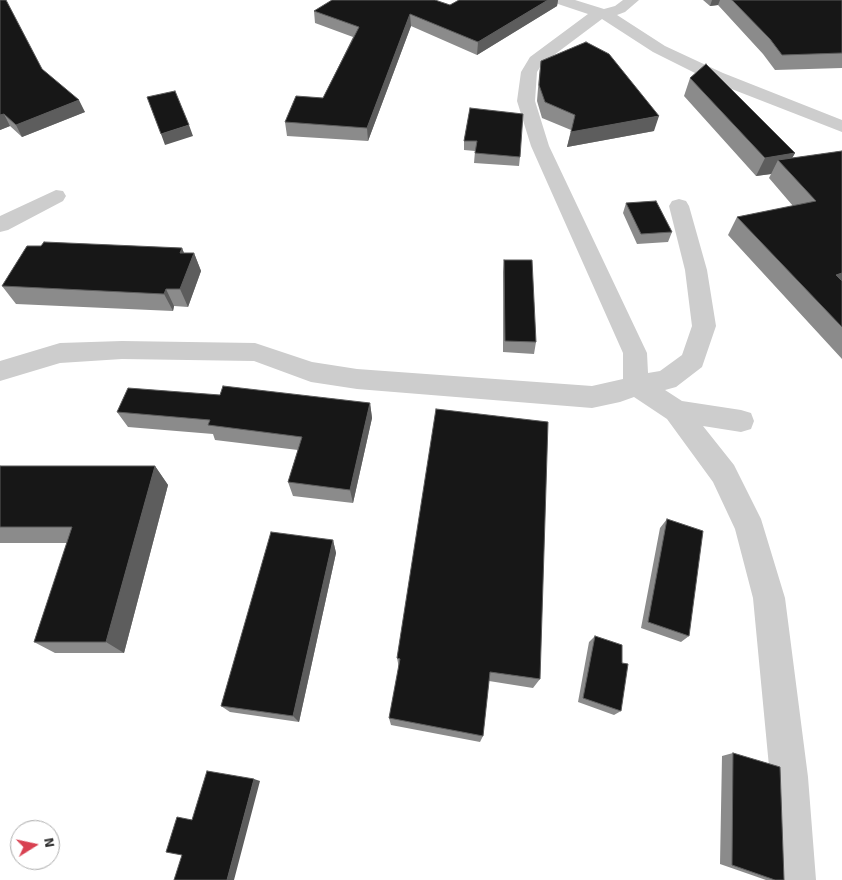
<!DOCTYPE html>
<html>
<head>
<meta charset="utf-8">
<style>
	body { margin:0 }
	#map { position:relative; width:842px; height:880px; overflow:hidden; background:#fff; font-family:Signika,sans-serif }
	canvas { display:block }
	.north { position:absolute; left:10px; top:820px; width:50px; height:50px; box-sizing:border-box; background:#fff; border:1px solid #acacac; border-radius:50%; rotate:80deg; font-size:14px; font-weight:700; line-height:20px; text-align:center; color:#303030 }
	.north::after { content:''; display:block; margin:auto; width:18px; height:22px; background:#d84151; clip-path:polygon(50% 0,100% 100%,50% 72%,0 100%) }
</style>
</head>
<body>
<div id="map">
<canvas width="842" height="880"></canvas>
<div class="north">N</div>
</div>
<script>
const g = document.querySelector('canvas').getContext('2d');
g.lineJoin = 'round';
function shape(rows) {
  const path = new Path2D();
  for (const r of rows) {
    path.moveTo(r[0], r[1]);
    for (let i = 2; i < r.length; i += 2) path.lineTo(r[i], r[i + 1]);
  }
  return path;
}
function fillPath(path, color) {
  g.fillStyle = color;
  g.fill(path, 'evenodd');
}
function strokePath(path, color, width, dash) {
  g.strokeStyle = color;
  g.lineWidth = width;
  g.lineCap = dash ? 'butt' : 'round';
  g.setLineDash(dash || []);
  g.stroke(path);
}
fillPath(shape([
	[553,0,575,0,604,9,615,6,623,0,639,0,625,12,617,15,665,46,723,73,842,120,842,132,711,81,653,52,602,19,542,64,537,72,535,101,549,146,647,353,648,373,660,371,682,355,692,326,685,270,669,206,672,201,679,199,686,201,689,206,707,270,716,326,702,367,676,387,665,390,682,401,741,410,751,413,754,421,751,429,741,432,703,426,734,465,761,519,785,598,808,777,816,880,776,880,770,777,753,598,735,529,713,482,667,419,634,397,620,402,592,408,357,389,311,382,254,361,122,359,60,363,0,381,0,361,60,343,122,341,255,343,312,362,357,369,592,386,623,379,623,353,531,146,517,101,521,72,530,57,588,14,555,3,553,0],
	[56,190,63,191,66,196,63,201,8,230,0,232,0,216,56,190]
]), '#cdcdcd');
fillPath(shape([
	[0,0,42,69,85,112,22,137,10,126,0,130],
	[459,0,558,0,557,6,477,55,411,26,368,141,287,136,285,122,323,98,353,37,315,23,314,11,450,5],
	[703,0,842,0,842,68,775,70,763,54,718,5,710,6],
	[541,61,654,131,567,147,571,130,542,118,537,101,539,76],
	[690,78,795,153,792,158,842,151,842,359,728,235,737,217,793,206,769,178,771,174,756,176,684,96],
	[470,108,520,157,519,166,474,163,475,151,464,150,464,141],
	[626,203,672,232,668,242,637,244,623,213],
	[41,246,182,248,184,253,194,253,201,271,188,307,174,306,173,311,16,304,2,286],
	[504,260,536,342,534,354,503,352,503,272],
	[220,395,370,403,372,418,353,503,293,496,288,482,298,450,215,440,213,434,128,427,117,412],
	[0,466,155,466,168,485,124,653,55,653,34,642,67,543,0,543],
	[667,519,689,636,681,642,641,628,660,528],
	[333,540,336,553,299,722,230,712,221,706],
	[595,636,621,711,614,715,578,702,589,642],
	[397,658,540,679,533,688,489,681,483,736,480,742,391,725,389,718,399,668],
	[733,753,784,880,766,880,720,864,722,756]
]), '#8b8b8b');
fillPath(shape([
	[548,0,558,0,557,6,477,55,478,42],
	[712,0,720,0,718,5,710,6],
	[410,14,411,26,368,141,367,128],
	[79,100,85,112,22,137,16,125],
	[4,114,10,126,0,130,0,115],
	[659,116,654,131,567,147,571,132],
	[189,125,193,136,165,145,161,134],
	[795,153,786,169,778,160,771,174,756,176,765,158],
	[182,248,189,266,194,253,201,271,188,307,180,289,180,253],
	[842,273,842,287,836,275],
	[166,289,174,306,173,311,164,294],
	[370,403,372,418,353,503,350,490],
	[155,466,168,485,124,653,106,642],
	[333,540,336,553,299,722,293,716],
	[254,779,260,781,234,880,227,880]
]), '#5d5d5d');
const building = shape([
	[0,0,6,0,42,69,79,100,16,125,4,114,0,115,0,0],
	[332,0,435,0,450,5,459,0,548,0,478,42,410,14,367,128,285,122,296,96,323,98,359,27,314,11,332,0],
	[732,0,842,0,842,53,782,55,770,39,732,0],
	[586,42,609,54,659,116,571,132,575,115,545,102,539,85,541,61,586,42],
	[706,64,795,153,765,158,690,78,706,64],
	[175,91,189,125,161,134,147,97,175,91],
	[470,108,523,114,520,157,475,153,477,141,464,141,470,108],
	[842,151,842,273,836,275,842,281,842,327,737,217,816,201,778,160,842,151],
	[656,201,672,232,641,234,626,203,656,201],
	[44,242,182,248,180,253,194,253,180,289,166,289,164,294,2,286,27,246,41,246,44,242],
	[504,260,532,260,536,342,505,341,504,260],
	[223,386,370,403,350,490,288,482,302,437,208,425,210,420,117,412,128,388,220,395,223,386],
	[436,409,548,422,540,679,490,672,483,736,389,718,400,659,397,658,436,409],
	[0,466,155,466,106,642,34,642,72,527,0,527,0,466],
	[667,519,703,531,689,636,648,622,667,519],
	[271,532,333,540,293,716,221,706,271,532],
	[595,636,622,645,622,663,628,664,621,711,583,698,595,636],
	[733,753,780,767,784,880,775,880,732,865,733,753],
	[207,771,254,779,227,880,174,880,182,855,166,852,177,817,192,820,207,771]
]);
fillPath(building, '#171717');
strokePath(building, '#5d5d5d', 1);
</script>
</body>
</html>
